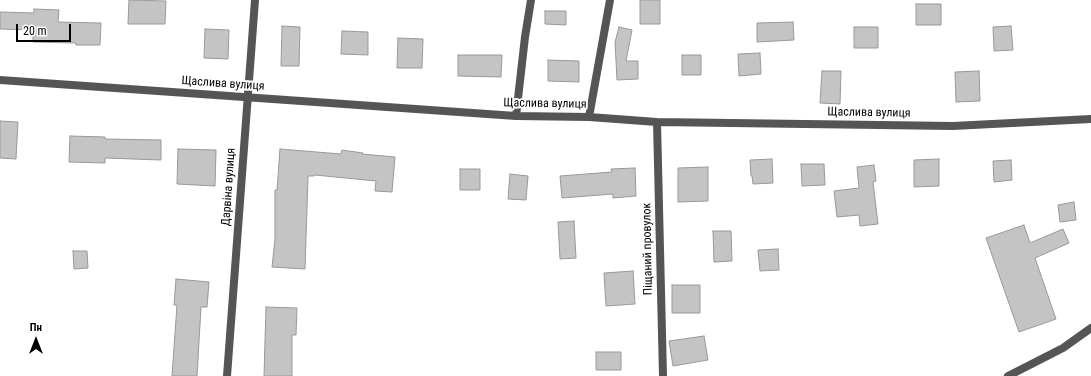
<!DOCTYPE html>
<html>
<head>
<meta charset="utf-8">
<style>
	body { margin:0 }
	#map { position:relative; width:1091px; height:376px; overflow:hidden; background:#fff; font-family:"Roboto Condensed",sans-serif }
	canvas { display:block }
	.north { position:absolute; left:16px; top:320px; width:40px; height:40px; -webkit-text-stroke:3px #fff; paint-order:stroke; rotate:0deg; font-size:11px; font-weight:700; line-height:16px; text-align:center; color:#000 }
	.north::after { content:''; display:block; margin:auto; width:14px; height:18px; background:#000; clip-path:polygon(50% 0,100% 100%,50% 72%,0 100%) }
	.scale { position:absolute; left:16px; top:24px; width:55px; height:18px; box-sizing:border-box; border:2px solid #000; border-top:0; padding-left:5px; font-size:12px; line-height:14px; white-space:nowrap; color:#000; -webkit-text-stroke:3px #fff; paint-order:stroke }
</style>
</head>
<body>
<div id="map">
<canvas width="1091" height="376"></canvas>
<div class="north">Пн</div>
<div class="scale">20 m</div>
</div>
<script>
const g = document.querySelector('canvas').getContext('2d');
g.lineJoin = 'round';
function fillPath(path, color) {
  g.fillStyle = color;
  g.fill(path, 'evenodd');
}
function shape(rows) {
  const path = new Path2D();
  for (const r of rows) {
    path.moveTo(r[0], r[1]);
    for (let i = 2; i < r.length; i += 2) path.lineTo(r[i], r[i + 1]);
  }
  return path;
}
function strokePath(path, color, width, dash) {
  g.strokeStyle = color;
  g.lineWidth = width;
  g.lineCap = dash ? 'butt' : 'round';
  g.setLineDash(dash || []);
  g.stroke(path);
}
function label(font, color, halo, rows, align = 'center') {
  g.font = font + ' "Roboto Condensed",sans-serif';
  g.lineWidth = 4;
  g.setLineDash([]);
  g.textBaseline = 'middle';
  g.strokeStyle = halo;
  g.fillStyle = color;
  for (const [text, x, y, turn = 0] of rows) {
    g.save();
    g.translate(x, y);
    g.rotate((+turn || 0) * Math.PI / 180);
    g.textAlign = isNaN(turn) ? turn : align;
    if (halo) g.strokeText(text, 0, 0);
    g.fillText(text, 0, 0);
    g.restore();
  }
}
const building = shape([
	[129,0,166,1,165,24,128,24,129,0],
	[640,0,660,0,660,24,640,24,640,0],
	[916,4,941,4,941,25,916,25,916,4],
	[34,9,59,10,58,22,101,23,100,45,76,45,76,43,33,42,33,30,0,29,0,12,34,13,34,9],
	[545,11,566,11,566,25,545,24,545,11],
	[793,22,794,40,757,42,757,23,793,22],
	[282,26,300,27,299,66,281,66,282,26],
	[1011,26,1013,50,994,51,993,27,1011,26],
	[619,27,632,30,626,61,638,61,638,79,617,80,615,42,619,27],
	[854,27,878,27,878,48,854,48,854,27],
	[205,29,229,30,228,59,204,58,205,29],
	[342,31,368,32,368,55,341,54,342,31],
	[398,38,423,39,422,68,397,68,398,38],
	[760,53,761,74,739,76,738,54,760,53],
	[458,55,502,55,501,77,458,76,458,55],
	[682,55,701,55,701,75,682,75,682,55],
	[548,60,579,61,579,82,548,81,548,60],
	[822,71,841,71,840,104,820,103,822,71],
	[979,71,980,101,956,102,955,72,979,71],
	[0,121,18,122,16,159,0,158,0,121],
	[70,136,105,137,105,139,161,140,161,160,105,158,105,163,69,162,70,136],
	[178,149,216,150,215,186,177,184,178,149],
	[280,149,341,154,342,150,363,153,362,154,395,157,392,192,375,191,376,181,315,175,314,176,308,176,305,269,272,267,275,239,275,190,277,190,280,149],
	[772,159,773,183,753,184,752,176,751,176,750,160,772,159],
	[939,159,939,186,914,187,914,160,939,159],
	[1011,160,1012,180,994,182,993,161,1011,160],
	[801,164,824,164,825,185,802,186,801,164],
	[874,165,876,181,873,182,878,224,860,226,859,215,837,217,834,191,859,188,857,167,874,165],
	[708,167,708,201,678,202,678,168,708,167],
	[635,168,636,196,613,198,613,194,562,198,560,176,612,172,611,169,635,168],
	[460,169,480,169,480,190,460,190,460,169],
	[510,174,528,176,526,200,508,199,510,174],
	[1074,202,1076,220,1060,222,1058,205,1074,202],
	[574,221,576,258,560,259,558,222,574,221],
	[1024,225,1030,243,1063,229,1069,243,1035,258,1056,319,1019,332,986,238,1024,225],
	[713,231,731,231,732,261,714,262,713,231],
	[778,249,779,270,760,271,758,250,778,249],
	[73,251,87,251,88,268,74,269,73,251],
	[633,271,635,304,606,306,604,273,633,271],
	[176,279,209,282,207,307,201,307,197,376,172,376,177,305,174,305,176,279],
	[672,285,700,285,700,313,672,313,672,285],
	[266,307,297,308,296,335,292,335,292,376,264,376,266,307],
	[704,336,708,360,673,366,669,341,704,336],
	[596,352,621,352,621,370,596,370,596,352]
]);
fillPath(building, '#c4c4c4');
strokePath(building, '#999', 1);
strokePath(shape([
	[0,80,516,116,589,117,657,122,953,126,1091,119],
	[516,116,525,37,531,0],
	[589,117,610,0],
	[657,122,663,376],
	[227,376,255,0],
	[1008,376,1063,348,1091,328]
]), '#555', 8);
label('12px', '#000', '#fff', [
	["Щаслива вулиця",223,84,4],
	["Щаслива вулиця",545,104,1],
	["Щаслива вулиця",869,113,1],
	["Дарвіна вулиця",229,187,-86],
	["Піщаний провулок",648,249,-91]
]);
</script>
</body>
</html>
